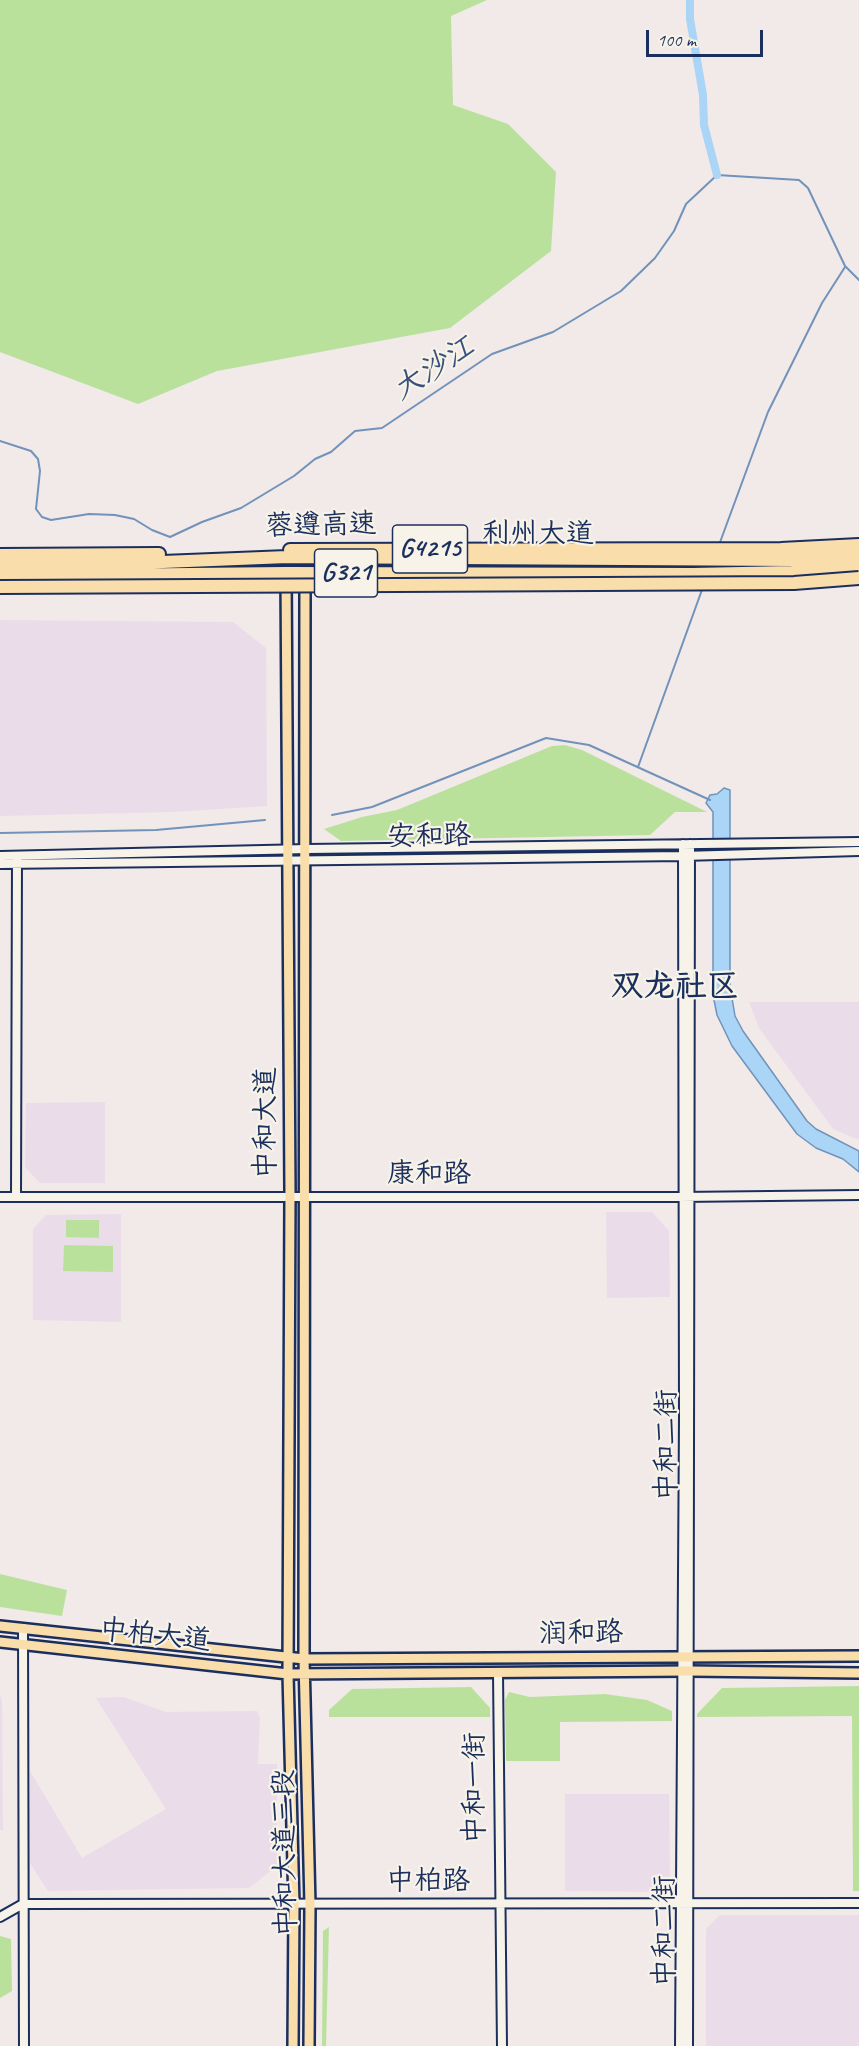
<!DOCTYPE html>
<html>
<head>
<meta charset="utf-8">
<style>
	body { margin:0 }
	#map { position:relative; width:859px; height:2046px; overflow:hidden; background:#f2e9e9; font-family:Caveat,sans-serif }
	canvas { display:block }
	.scale { position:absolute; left:646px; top:30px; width:117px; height:27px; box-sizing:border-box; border:3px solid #1b2f5e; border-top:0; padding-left:8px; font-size:18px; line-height:21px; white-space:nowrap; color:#1b2f5e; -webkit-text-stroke:4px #f7f3e8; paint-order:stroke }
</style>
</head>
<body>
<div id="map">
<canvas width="859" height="2046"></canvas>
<div class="scale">100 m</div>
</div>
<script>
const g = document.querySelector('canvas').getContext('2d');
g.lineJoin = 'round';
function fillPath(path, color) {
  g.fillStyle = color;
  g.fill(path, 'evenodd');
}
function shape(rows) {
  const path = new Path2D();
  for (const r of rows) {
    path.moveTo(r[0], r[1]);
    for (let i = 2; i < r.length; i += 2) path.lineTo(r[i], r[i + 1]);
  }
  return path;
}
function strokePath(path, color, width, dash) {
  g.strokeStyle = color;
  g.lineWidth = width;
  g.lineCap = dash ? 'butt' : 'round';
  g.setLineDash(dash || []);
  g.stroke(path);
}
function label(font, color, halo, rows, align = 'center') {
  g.font = font + ' Caveat,"LXGW WenKai TC",sans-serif';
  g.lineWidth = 4.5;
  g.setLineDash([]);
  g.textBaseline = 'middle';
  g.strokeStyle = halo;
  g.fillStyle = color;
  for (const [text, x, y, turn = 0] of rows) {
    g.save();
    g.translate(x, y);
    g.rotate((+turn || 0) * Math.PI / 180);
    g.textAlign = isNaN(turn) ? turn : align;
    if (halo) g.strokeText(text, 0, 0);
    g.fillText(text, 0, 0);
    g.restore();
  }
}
fillPath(shape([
	[0,620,233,622,266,648,267,806,173,812,0,816],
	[749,1002,859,1002,859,1140,833,1129,759,1028],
	[105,1102,105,1183,40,1183,25,1167,26,1103],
	[606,1212,652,1212,669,1231,670,1297,607,1298],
	[121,1214,121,1322,33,1320,33,1229,46,1215],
	[0,1695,2,1702,3,1830,0,1830],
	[123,1697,166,1712,257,1711,260,1717,258,1764,277,1764,277,1866,249,1888,48,1891,30,1863,30,1771,82,1858,166,1809,96,1698],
	[565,1794,669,1794,670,1876,655,1892,565,1891],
	[720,1915,859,1915,859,2046,706,2046,706,1929]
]), '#ebdcea');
fillPath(shape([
	[0,0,487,0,451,16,453,105,508,124,556,172,551,251,450,328,217,371,138,404,0,352],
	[565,745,582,750,707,812,675,812,650,835,341,841,324,829,362,817,397,810,552,746],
	[66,1220,99,1220,99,1238,66,1237],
	[64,1245,113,1246,113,1272,63,1271],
	[0,1574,67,1590,62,1616,0,1607],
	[859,1686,859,1891,853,1891,852,1716,697,1717,697,1714,722,1688],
	[471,1687,490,1708,490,1717,329,1717,329,1710,352,1689],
	[509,1692,530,1697,605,1694,647,1700,672,1711,672,1721,560,1722,560,1761,506,1761,505,1700],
	[329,1927,326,2046,322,2046,323,1931],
	[0,1936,11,1939,12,1991,0,1998]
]), '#bae19c');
const water = shape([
	[724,788,730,790,730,986,735,1016,743,1031,807,1121,816,1129,859,1151,859,1172,843,1159,816,1148,797,1134,732,1046,717,1015,713,995,713,812,706,803,710,795,717,794,724,788]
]);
fillPath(water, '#abd5f6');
strokePath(water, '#7193b9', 1.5);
strokePath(shape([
	[0,441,31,451,38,459,40,471,36,509,42,517,51,520,89,514,115,515,134,519,152,530,170,537,202,522,241,508,294,476,315,459,331,452,355,431,382,428,492,354,553,332,621,291,655,258,674,231,686,204,717,175,799,180,808,188,845,266,859,280],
	[719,545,768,412,822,303,845,267],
	[638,767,703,587],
	[332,815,372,807,546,738,589,745,710,800],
	[0,833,156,830,265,820]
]), '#7193b9', 2);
strokePath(shape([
	[690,0,690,19,703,95,704,125,717,175]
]), '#abd5f6', 8);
const minor = shape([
	[0,856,307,849,859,842],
	[0,864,683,856,859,851],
	[16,1196,17,859],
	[0,1197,681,1197,859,1195],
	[23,1628,24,2046],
	[498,1673,502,2046],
	[0,1917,23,1904,859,1903],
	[680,2046,684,1417,683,844],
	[688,2046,690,844]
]);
const major = shape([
	[286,573,290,1193,288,1674,294,1905,293,2046],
	[305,573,304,1659,310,1905,309,2046],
	[0,1626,304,1659,859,1656],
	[0,1642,288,1674,690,1671,859,1673]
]);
const highway = shape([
	[290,550,781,549,859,545],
	[0,555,159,554],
	[0,565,63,566,287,557,793,560,859,554],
	[0,576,286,573,693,574,792,572,859,566]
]);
strokePath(minor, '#1b2f5e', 12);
strokePath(major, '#1b2f5e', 14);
strokePath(highway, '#1b2f5e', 16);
strokePath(minor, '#f7f3e8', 8);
strokePath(major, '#f9deab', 9);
strokePath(highway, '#f9deab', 12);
const highwayBridge = shape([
	[0,587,794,583,859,578]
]);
strokePath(highwayBridge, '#1b2f5e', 16, []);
strokePath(highwayBridge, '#f9deab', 12);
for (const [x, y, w] of [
	[430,549,75],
	[346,573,63]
]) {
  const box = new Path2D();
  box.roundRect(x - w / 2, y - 24, w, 48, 4.5);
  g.fillStyle = '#f7f3e8';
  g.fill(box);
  strokePath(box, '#1b2f5e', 1.5);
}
label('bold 27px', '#1b2f5e', null, [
	["G4215",430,549],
	["G321",346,573]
]);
label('28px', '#1b2f5e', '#f7f3e8', [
	["蓉遵高速",321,526,-1],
	["利州大道",538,535],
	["安和路",429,837,-1],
	["中和大道",267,1123,-90],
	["康和路",429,1175],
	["中和二街",668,1445,-90],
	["润和路",581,1634,-1],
	["中柏大道",155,1636,6],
	["中和一街",476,1788,-90],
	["中和大道三段",286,1853,-91],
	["中柏路",428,1882],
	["中和二街",666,1931,-90]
]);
label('italic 30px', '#38507c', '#f7f3e8', [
	["大沙江",434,369,-33]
]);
label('bold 32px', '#1b2f5e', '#f7f3e8', [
	["双龙社区",675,988]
]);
</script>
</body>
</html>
